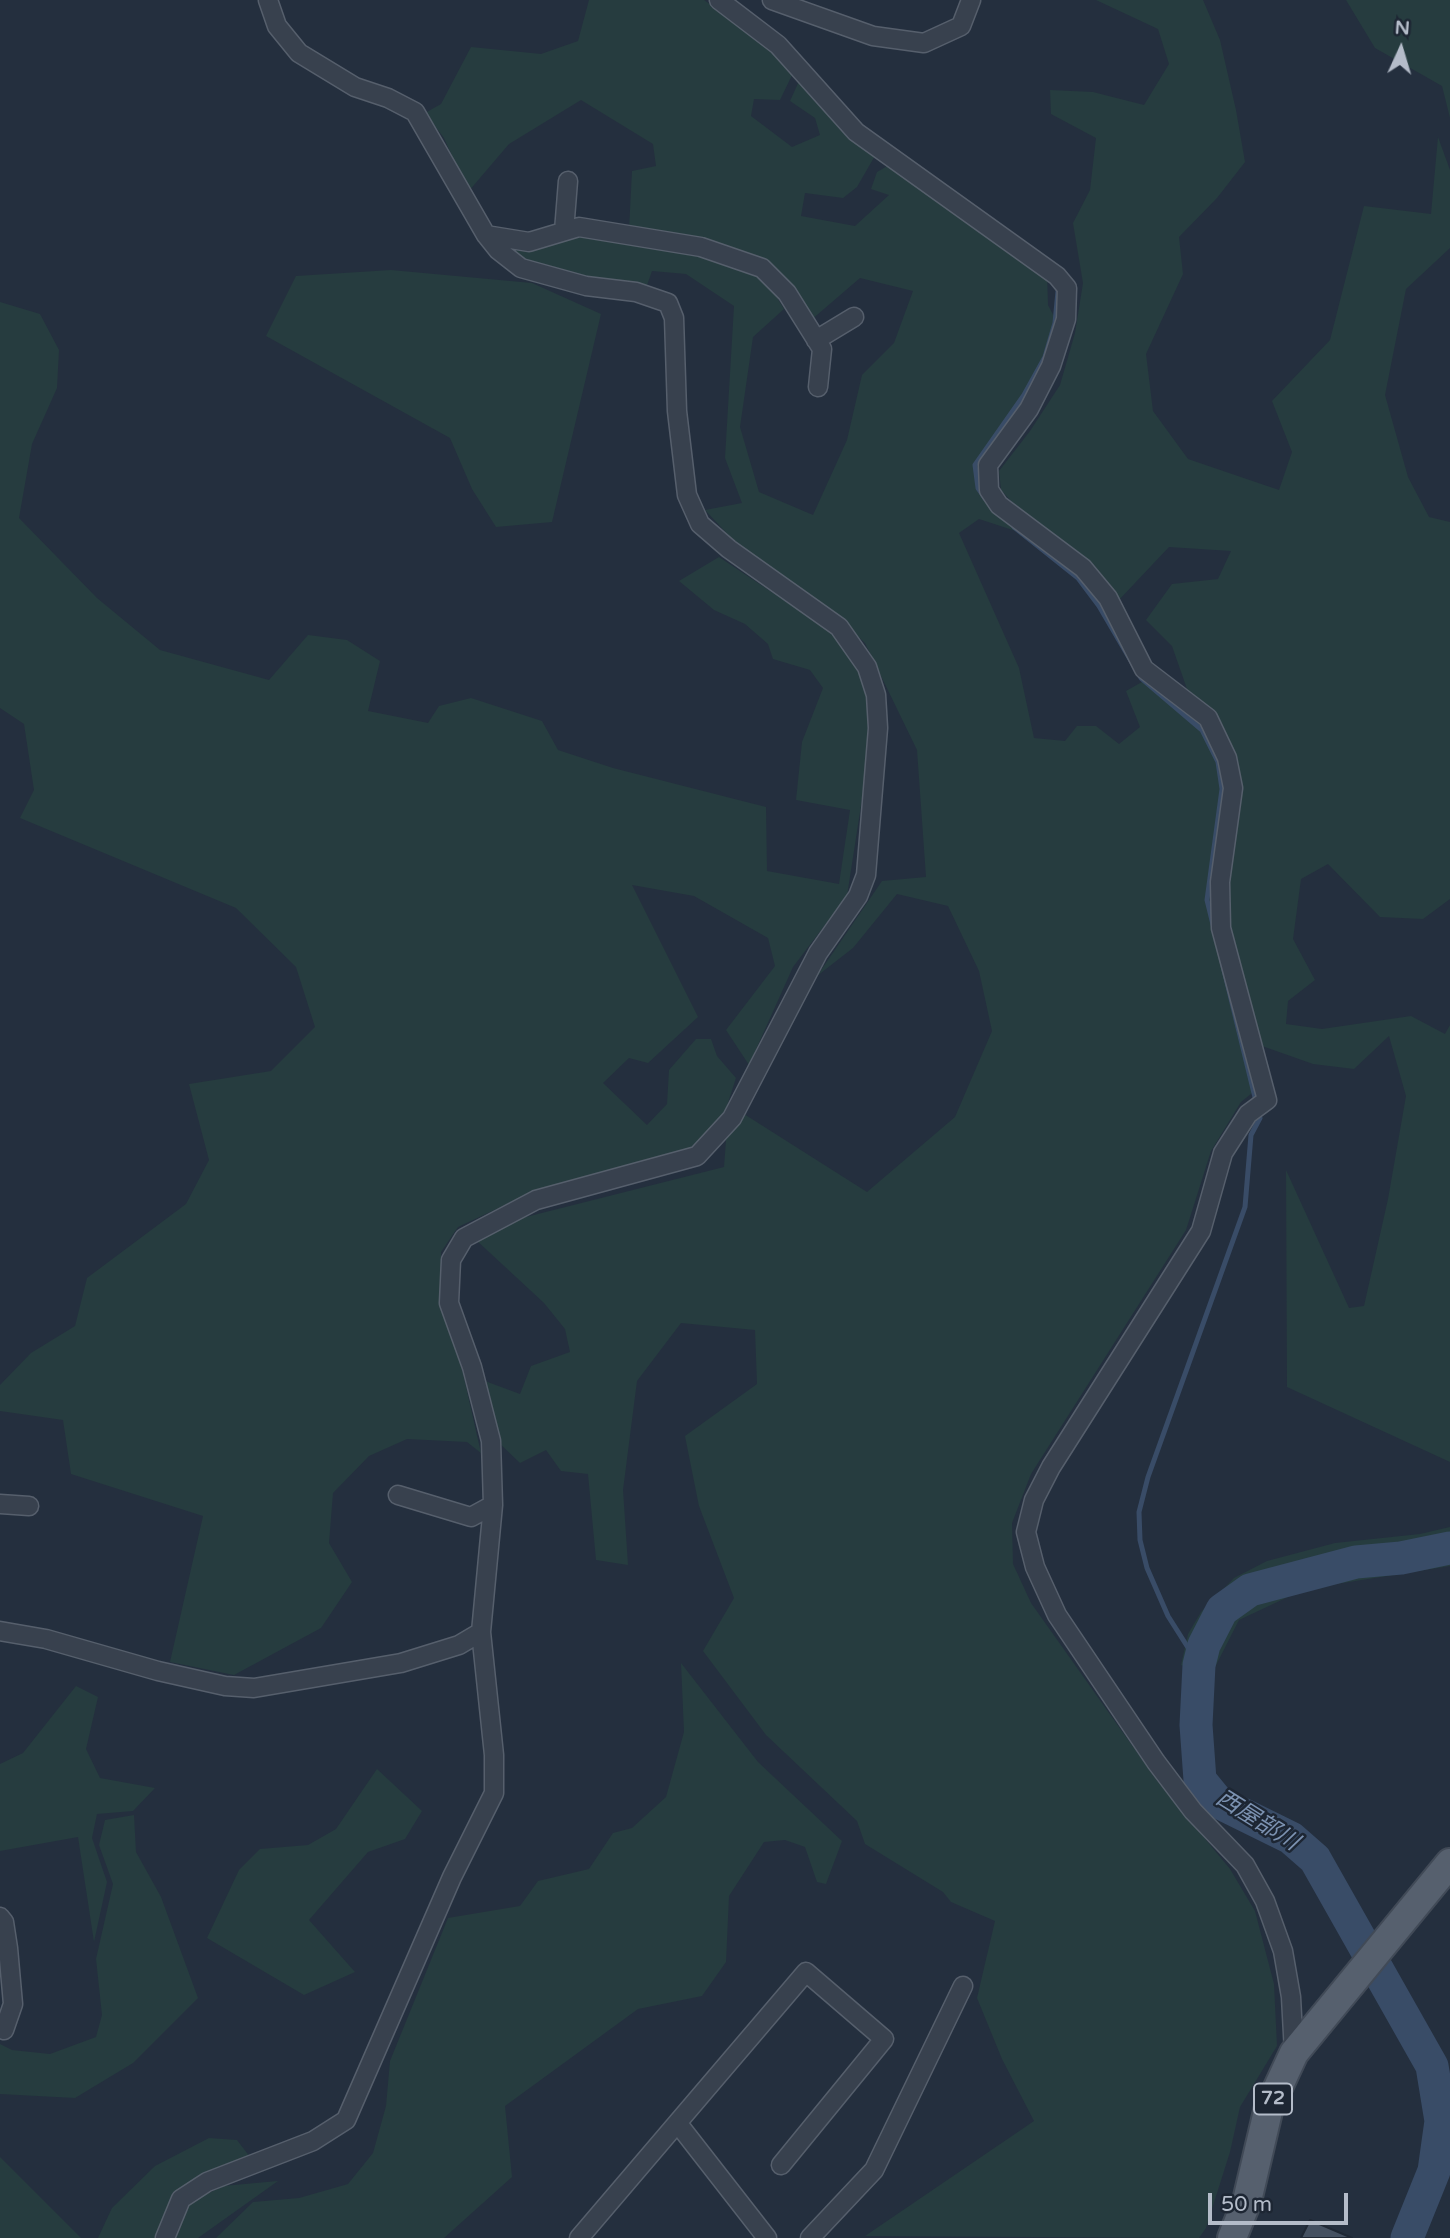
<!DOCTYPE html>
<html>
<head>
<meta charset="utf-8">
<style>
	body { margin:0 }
	#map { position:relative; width:1450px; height:2238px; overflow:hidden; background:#242f3e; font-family:"Varela Round",sans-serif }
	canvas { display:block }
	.north { position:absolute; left:1366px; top:14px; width:70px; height:70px; -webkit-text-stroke:5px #1d2633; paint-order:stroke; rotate:4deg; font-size:19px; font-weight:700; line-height:28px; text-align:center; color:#b4bcc9 }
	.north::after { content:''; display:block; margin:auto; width:24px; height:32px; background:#b4bcc9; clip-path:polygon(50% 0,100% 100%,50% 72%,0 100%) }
	.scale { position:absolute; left:1208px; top:2193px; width:140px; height:32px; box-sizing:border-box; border:4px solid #b4bcc9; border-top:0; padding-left:9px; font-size:21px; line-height:24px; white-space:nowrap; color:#b4bcc9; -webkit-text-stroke:5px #1d2633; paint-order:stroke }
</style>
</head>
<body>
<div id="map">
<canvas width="1450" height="2238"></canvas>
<div class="north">N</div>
<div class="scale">50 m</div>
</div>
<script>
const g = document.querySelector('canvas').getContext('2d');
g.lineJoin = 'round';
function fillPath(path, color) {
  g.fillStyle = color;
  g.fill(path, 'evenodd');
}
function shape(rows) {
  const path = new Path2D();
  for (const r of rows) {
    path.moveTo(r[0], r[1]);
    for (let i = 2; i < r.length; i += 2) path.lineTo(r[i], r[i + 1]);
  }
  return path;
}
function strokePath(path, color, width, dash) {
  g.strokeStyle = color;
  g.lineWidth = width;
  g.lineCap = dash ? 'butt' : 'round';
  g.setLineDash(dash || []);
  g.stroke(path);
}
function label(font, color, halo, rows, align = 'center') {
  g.font = font + ' "Varela Round","Noto Sans JP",sans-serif';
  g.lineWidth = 5;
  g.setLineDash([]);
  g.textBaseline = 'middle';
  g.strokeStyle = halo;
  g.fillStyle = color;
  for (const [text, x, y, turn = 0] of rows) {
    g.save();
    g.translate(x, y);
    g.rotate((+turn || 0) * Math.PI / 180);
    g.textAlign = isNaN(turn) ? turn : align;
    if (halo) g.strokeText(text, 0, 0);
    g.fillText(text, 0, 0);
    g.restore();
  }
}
fillPath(shape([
	[589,0,704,0,774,49,794,71,780,100,754,99,751,116,792,147,820,135,815,118,790,101,800,79,876,154,857,187,843,198,805,193,801,216,855,226,889,195,871,189,877,172,889,165,1047,275,1048,305,1060,328,984,489,1031,536,979,519,959,533,1019,668,1034,738,1065,741,1077,726,1096,726,1119,744,1140,727,1126,691,1149,678,1204,719,1221,757,1227,789,1216,882,1257,1089,1241,1102,1211,1151,1186,1230,1031,1474,1012,1523,1013,1564,1031,1603,1158,1782,1230,1869,1255,1911,1274,1984,1277,2046,1240,2107,1230,2152,1206,2228,1199,2238,865,2236,1034,2121,1002,2059,977,1998,995,1921,951,1902,943,1892,865,1844,857,1821,766,1735,703,1651,734,1598,699,1506,685,1436,757,1384,755,1330,681,1323,637,1381,623,1490,628,1565,596,1560,588,1474,561,1471,546,1450,520,1463,498,1442,485,1381,520,1394,531,1366,570,1352,565,1329,544,1303,475,1239,522,1218,724,1167,726,1140,744,1114,867,1192,955,1117,992,1031,979,971,948,906,897,894,853,948,817,976,882,881,926,877,917,750,865,643,824,605,734,541,705,510,742,503,725,458,734,306,686,274,652,271,645,291,528,264,498,243,578,235,686,250,755,271,767,281,784,309,753,337,740,427,759,492,813,515,847,440,862,375,894,343,913,291,860,278,810,321,766,262,629,230,632,171,656,166,653,144,581,100,509,144,468,192,444,138,425,113,441,104,471,47,541,54,578,41],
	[1096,0,1203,0,1220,40,1236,110,1245,162,1217,198,1179,237,1183,274,1146,354,1153,411,1188,459,1279,490,1292,452,1272,401,1330,340,1364,206,1431,214,1438,137,1450,170,1450,248,1406,289,1385,395,1408,477,1429,517,1450,522,1450,899,1423,919,1380,917,1328,864,1301,879,1293,939,1315,980,1288,1001,1286,1024,1322,1029,1411,1016,1445,1034,1450,1025,1450,1462,1287,1387,1286,1170,1349,1308,1364,1306,1388,1199,1406,1096,1389,1036,1354,1069,1313,1064,1262,1046,1231,937,1227,883,1241,791,1238,760,1219,718,1187,689,1172,646,1146,620,1172,584,1218,579,1231,551,1169,547,1118,601,1095,566,1021,512,1001,490,999,471,1030,431,1060,385,1075,333,1083,283,1073,223,1090,190,1096,138,1051,114,1050,90,1093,92,1144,105,1169,64,1158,29],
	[1346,0,1450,0,1450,118,1442,86,1375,48],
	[391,270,532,283,601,314,552,522,496,527,472,489,450,438,266,336,296,276],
	[0,302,40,314,59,350,57,388,32,444,19,518,97,598,160,650,269,680,308,635,347,640,380,661,368,711,428,723,439,706,471,698,542,721,558,750,613,768,766,807,767,871,839,884,850,810,796,800,802,742,823,688,810,670,773,659,768,644,745,624,714,610,679,581,719,557,830,631,858,667,870,700,864,786,847,896,793,967,749,1065,726,1030,775,966,768,938,694,896,632,885,698,1017,648,1063,629,1058,603,1083,647,1125,667,1104,669,1070,696,1039,711,1039,717,1056,736,1078,724,1115,689,1149,535,1191,458,1227,441,1252,442,1299,457,1347,481,1453,467,1442,407,1439,369,1456,333,1493,329,1543,352,1582,321,1628,234,1675,170,1662,203,1516,71,1474,63,1420,0,1411,0,1385,31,1353,75,1326,87,1278,186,1204,209,1160,189,1084,271,1071,315,1027,296,967,236,908,20,818,34,790,24,724,0,708],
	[1450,1527,1450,1566,1305,1589,1239,1620,1210,1677,1181,1665,1188,1634,1201,1612,1234,1578,1267,1561,1335,1543,1420,1534],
	[681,1663,758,1762,842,1841,826,1884,817,1882,805,1847,785,1840,764,1842,729,1896,726,1962,702,1996,638,2009,505,2106,512,2177,444,2238,216,2238,253,2202,299,2198,348,2184,373,2153,386,2106,390,2061,448,1918,520,1906,538,1881,589,1869,613,1833,632,1828,666,1797,684,1732],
	[76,1686,98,1697,86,1749,100,1778,155,1788,133,1811,97,1814,92,1838,107,1882,94,1942,78,1837,0,1851,0,1764,23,1753],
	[377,1769,422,1811,405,1839,368,1852,309,1920,355,1972,304,1995,207,1938,239,1870,260,1849,308,1845,336,1829],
	[134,1815,136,1852,161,1897,198,1998,133,2063,75,2098,0,2094,0,2044,12,2050,50,2054,96,2037,102,2015,96,1959,113,1884,99,1845,105,1820],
	[209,2138,237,2140,250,2157,195,2179,174,2197,158,2238,98,2238,112,2208,155,2166],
	[0,2157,81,2238,0,2238],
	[278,2181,198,2238,172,2238,187,2204,223,2186]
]), '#263c3f');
strokePath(shape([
	[985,498,978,488,975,465,1024,395,1045,357,1055,323,1058,291],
	[1014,527,1078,578,1099,606,1141,678,1202,730,1218,762,1222,789,1207,900,1260,1118,1251,1135,1245,1207,1148,1477,1139,1512,1140,1540,1147,1568,1168,1616,1199,1665]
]), '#394c67', 5);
strokePath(shape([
	[1407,2238,1434,2171,1441,2121,1432,2066,1315,1859,1291,1838,1218,1802,1200,1780,1196,1725,1199,1665,1204,1645,1222,1610,1250,1590,1356,1562,1401,1558,1450,1548]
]), '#394c67', 33);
const building = shape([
	[1310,2220,1352,2238,1301,2238,1310,2220]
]);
fillPath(building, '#455162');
strokePath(building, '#1f2835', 2);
const minor = shape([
	[719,0,778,45,856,132,1057,276,1067,288,1066,319,1051,366,1029,409,988,465,989,490,999,505,1083,568,1108,598,1144,669,1208,718,1227,758,1233,788,1220,882,1221,928,1267,1100,1248,1114,1223,1153,1201,1231,1051,1467,1034,1500,1026,1532,1035,1567,1057,1615,1156,1762,1193,1811,1245,1865,1265,1901,1283,1951,1291,1997,1294,2053],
	[772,0,873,36,924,43,961,26,971,0],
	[564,231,568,181],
	[486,235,529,242,579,227,701,247,762,268,787,293,822,349,818,387],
	[816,340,854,317],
	[398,1495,471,1517,493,1505],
	[0,1504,29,1506],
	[0,1631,46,1639,158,1671,225,1686,254,1688,401,1663,459,1645,481,1632],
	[0,1917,4,1922,8,1948,13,2004,4,2030],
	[679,2125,767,2238],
	[165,2238,181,2199,207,2182,313,2141,346,2120,452,1877,494,1793,494,1755,481,1632,493,1505,491,1441,472,1367,449,1303,451,1260,464,1238,536,1200,697,1156,732,1118,818,953,858,896,866,875,878,728,876,695,867,667,839,627,729,549,700,524,687,495,677,411,674,318,668,303,636,292,586,286,521,268,498,250,486,235,415,112,388,98,355,87,299,53,277,26,268,0],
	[579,2238,806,1972,884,2039,781,2165],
	[810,2238,874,2170,963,1986]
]);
const primary = shape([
	[1232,2238,1247,2201,1269,2107,1294,2053,1450,1863]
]);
strokePath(minor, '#565f6c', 21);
strokePath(primary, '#414a57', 32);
strokePath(minor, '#38414e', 18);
strokePath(primary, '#56606e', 28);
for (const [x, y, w] of [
	[1273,2099,38]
]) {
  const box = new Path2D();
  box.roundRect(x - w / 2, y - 15.5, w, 31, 5);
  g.fillStyle = '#1d2633';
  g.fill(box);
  strokePath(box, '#b4bcc9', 2);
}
label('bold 19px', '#b4bcc9', null, [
	["72",1273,2099]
]);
label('italic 23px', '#7c92b1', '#1d2633', [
	["西屋部川",1257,1821,32]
]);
</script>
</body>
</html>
